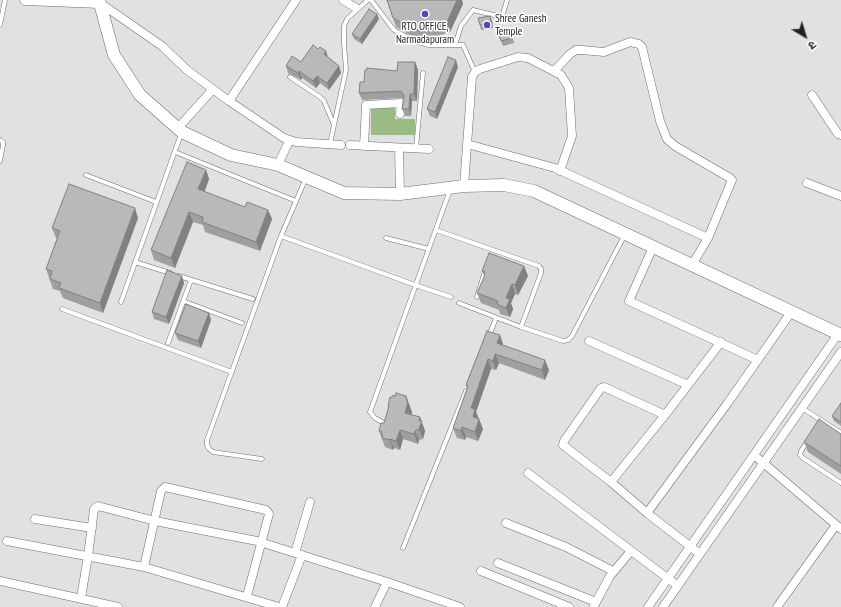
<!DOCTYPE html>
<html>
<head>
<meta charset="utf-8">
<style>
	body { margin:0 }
	#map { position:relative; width:841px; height:607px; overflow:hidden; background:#e0e1e2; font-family:"PT Sans Narrow","Noto Sans Devanagari",sans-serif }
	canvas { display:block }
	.north { position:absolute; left:785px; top:16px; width:40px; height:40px; -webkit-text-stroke:3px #fff; paint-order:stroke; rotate:142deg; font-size:11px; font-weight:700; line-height:16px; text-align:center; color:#212121 }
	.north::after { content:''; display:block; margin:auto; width:14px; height:18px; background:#212121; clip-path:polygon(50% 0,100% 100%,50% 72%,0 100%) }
</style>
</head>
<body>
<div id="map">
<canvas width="841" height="607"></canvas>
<div class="north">उ</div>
</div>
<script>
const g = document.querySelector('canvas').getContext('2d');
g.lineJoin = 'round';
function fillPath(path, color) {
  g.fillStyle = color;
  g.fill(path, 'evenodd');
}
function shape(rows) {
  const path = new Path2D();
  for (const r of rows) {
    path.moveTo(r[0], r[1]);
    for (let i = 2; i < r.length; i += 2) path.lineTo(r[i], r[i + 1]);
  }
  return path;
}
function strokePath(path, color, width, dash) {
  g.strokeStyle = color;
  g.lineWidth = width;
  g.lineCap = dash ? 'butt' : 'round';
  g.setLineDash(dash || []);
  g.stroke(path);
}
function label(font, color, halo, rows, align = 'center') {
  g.font = font + ' "PT Sans Narrow",sans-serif';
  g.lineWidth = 3;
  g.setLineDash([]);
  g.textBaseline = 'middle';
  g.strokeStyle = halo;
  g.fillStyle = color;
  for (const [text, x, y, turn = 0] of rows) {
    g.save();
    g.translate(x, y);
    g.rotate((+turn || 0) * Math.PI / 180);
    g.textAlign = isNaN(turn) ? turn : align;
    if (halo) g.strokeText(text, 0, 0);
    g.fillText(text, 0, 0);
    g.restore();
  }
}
fillPath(shape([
	[371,106,395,106,395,119,415,119,415,135,371,135]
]), '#9abb84');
const service = shape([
	[371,0,394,30,414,41,429,45,463,45,475,72],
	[0,25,5,0],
	[455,45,461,26,473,10,502,17,507,0],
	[290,77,320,97,324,101,334,125,330,144],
	[334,125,346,70,344,43,344,26,347,19,368,0],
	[0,140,3,142,3,145,0,161],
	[416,148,423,73],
	[175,152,296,201],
	[86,175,156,202],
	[436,230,539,266,541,269,541,273,521,327],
	[281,236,415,285,451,297],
	[386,238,429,249],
	[135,262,170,273],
	[179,276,253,299],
	[477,297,485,271],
	[183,301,242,323],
	[121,302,181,134],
	[459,303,521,327,563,341,568,340,572,336,624,236],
	[62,309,232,372],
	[489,336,496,318],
	[168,343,191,280],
	[802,408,841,433],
	[382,422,375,418,370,412,450,190],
	[807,442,801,451,800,455,803,458,841,483],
	[262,459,213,452,209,449,207,445,207,440,281,236,306,178],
	[403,548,466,391]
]);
const minor = shape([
	[343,0,356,8],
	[100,3,162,46,187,70,229,101,284,138,296,142,341,145],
	[554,71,570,54,576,50,582,50,604,52,630,42,639,44,642,47,660,121,667,139,675,146,730,178,732,180,708,238,692,265],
	[812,95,838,134,841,135],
	[229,101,296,0],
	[178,128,213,89],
	[467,144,555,168,708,238],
	[350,145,429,149],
	[364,146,366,105,401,103,400,114],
	[399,148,400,194],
	[278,165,289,141],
	[807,183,841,196],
	[464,186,472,77,475,72,480,69,518,57,528,58,561,75,569,88,572,136,560,171],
	[653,247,629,301,758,360],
	[589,341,688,385],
	[665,415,604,387,601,388,564,441,563,445,611,482,647,513,700,554],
	[754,455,841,529],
	[528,473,678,586],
	[611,482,665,415,721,342],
	[647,513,727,404,792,311],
	[35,519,92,528],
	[506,523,566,547,613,571],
	[7,541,144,567,279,607],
	[295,553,310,502],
	[498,563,596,602],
	[144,567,161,491,165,487,266,510,268,512,269,514,247,596],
	[481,571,569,607],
	[0,581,118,607],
	[81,598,88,556,94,509,98,506,155,521,257,541,387,582,460,607],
	[594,606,610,576,631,551],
	[282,607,302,555],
	[375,607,387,582],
	[648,607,838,334],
	[663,607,841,352],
	[777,607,836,525]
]);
const tertiary = shape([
	[25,0,100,3]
]);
const secondary = shape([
	[99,0,114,55,140,95,182,132,231,155,278,165,344,193,400,194,464,186,504,185,534,191,841,335]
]);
strokePath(service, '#6d6d6e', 5);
strokePath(minor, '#6d6d6e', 9);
strokePath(tertiary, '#6d6d6e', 11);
strokePath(secondary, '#6d6d6e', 13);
strokePath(service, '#fff', 4);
strokePath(minor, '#fff', 8);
strokePath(tertiary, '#fff', 10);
strokePath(secondary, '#fff', 12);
fillPath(shape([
	[387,0,462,0,463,4,450,32,425,40,415,38,396,27],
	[379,19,362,44,354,39,352,34],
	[492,21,493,28,481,30,480,25],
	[512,34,514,43,503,46,501,41],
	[318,49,326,51,328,57,339,66,341,73,329,90,320,83,316,88,302,78,301,80,288,73,286,66,301,62],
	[415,62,418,70,417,101,412,101,411,116,405,116,402,109,403,98,362,100,359,93,364,82,397,71],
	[458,67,437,119,430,116,427,109],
	[206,170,209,179,204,192,245,207,268,210,272,219,260,251,205,232,203,225,193,222,175,268,154,260,151,250],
	[138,218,103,313,63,298,60,291,53,289,46,269,57,238,56,238,52,228],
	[524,266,528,276,518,295,515,294,511,303,513,309,510,317,500,314,499,310,481,303,477,293,484,277,484,275,482,271],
	[182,276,184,283,169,324,154,319,152,312],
	[209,313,211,320,201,348,178,340,175,333],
	[487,331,503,344,503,345,549,370,545,380,499,363,496,370,491,369,476,412,483,429,478,441,466,437,465,440,457,438,453,428,467,388,466,385],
	[396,396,406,396,412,412,411,415,420,417,425,431,423,439,419,440,418,444,403,439,400,450,394,448,393,450,385,447,379,431,384,423,388,408,388,406,393,397],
	[841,403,841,426,834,421,832,416],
	[841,434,841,474,808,452,804,442]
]), '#a09e9f');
fillPath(shape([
	[457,0,462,0,463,4,450,32,447,22],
	[377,14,379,19,362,44,360,39],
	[490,16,492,21,493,28,491,23],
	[326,51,328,58,324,54],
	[456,60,458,67,437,119,435,112],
	[415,62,418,70,417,101,414,94],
	[339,66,341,73,329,90,327,83],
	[299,71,302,78,301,80,298,73],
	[317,76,320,83,316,88,313,81],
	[410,94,412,101,411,116,409,109],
	[206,170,209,179,202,199,198,189],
	[135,208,138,218,103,313,100,303],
	[268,210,272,219,260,251,256,242],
	[189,212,193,222,175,268,171,258],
	[524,266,528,276,518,295,515,285],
	[182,276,184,283,169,324,166,317],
	[512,284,515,294,511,303,513,309,510,317,506,308,506,298],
	[209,313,211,320,201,348,198,341],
	[500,335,503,344,500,353,497,343],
	[495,354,499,363,496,370,493,361],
	[488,359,491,369,476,412,479,419,473,417,471,408],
	[545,360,549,370,545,380,542,370],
	[406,396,412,412,409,422,405,413,406,399],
	[420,417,425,431,423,439,419,429,419,421],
	[479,419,483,429,478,441,475,432],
	[462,427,466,437,465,440,461,431],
	[400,430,403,439,400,450,396,441],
	[415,431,419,440,418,444,414,434],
	[390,439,394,448,393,450,390,440]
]), '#828182');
const building = shape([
	[387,0,457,0,447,22,421,31,412,28,393,18,387,0],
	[369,9,377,14,360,39,352,34,369,9],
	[490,16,491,23,480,25,478,18,490,16],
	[510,29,512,38,501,41,498,32,510,29],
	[313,45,318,49,320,47,326,51,324,54,339,66,327,83,317,76,313,81,299,71,298,73,286,66,292,56,301,62,313,45],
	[448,57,456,60,435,112,427,109,448,57],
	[398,62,415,62,414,94,410,94,409,109,402,109,404,96,401,91,359,93,360,82,364,82,365,70,367,70,367,68,397,71,398,62],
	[187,162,206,170,198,189,245,207,247,202,268,210,256,242,202,222,203,217,189,212,171,258,151,250,187,162],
	[69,184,135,208,100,303,59,288,61,283,50,279,52,271,46,269,60,231,52,228,69,184],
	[489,253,524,266,515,285,512,284,506,298,510,299,506,308,497,304,498,301,477,293,484,277,485,272,482,271,489,253],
	[167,270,182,276,166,317,152,312,167,270],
	[186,304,209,313,198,341,175,333,186,304],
	[487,331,500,335,497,343,545,360,542,370,495,354,493,361,488,359,471,408,475,409,473,417,479,419,475,432,462,427,461,431,453,428,468,386,466,385,487,331],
	[396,393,406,396,406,399,407,399,407,402,408,402,405,413,420,417,419,421,422,421,419,429,415,431,414,434,400,430,396,441,390,439,390,440,382,438,383,435,381,434,382,432,379,431,381,423,384,423,389,406,388,406,390,397,393,397,393,395,396,396,396,393],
	[841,403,841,422,832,416,841,403],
	[819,419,841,434,841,466,804,442,819,419]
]);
fillPath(building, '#bab8b9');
strokePath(building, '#828182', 1);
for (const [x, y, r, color] of [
	[425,14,4,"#5642ba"],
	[487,25,4,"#5642ba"]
]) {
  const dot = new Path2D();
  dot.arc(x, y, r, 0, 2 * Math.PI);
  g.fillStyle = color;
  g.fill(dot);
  strokePath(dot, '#fff', 1.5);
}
label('11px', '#212121', '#fff', [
	["Shree Ganesh",495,19],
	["Temple",495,32],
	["RTO OFFICE,",425,27,"center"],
	["Narmadapuram",425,40,"center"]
], 'left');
</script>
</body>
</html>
